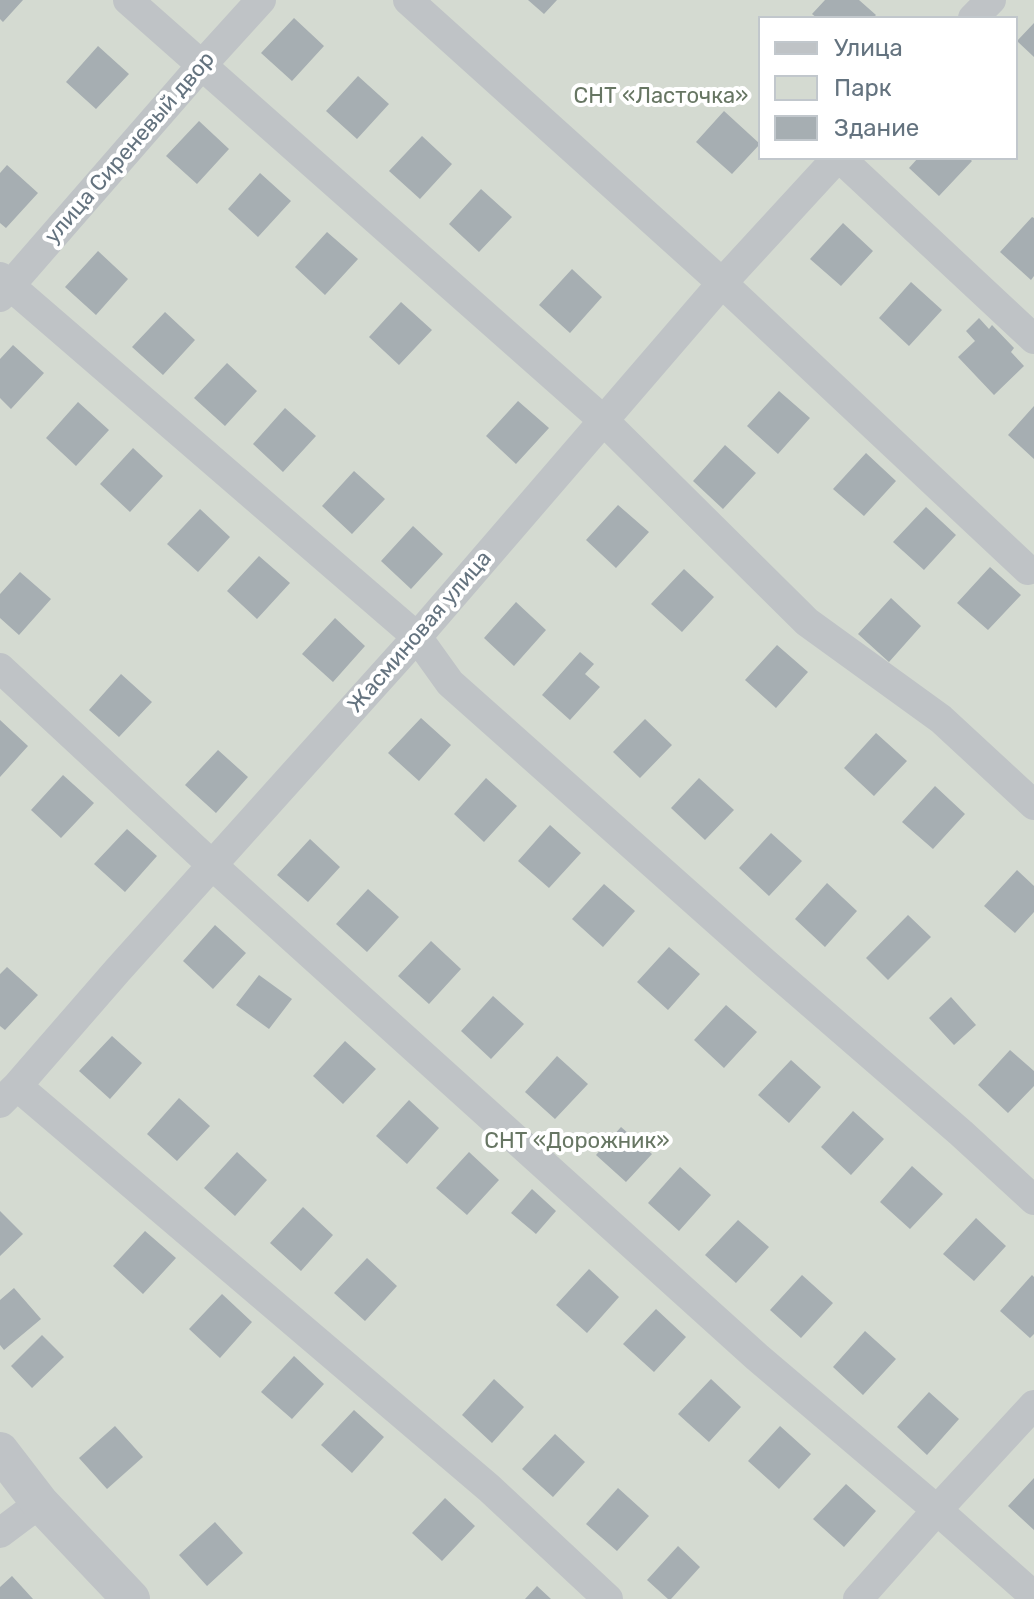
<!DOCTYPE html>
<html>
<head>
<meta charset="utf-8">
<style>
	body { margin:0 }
	#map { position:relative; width:1034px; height:1599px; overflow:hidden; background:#f3f3f0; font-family:Rubik,sans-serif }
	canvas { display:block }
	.legend { position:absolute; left:758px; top:16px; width:260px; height:144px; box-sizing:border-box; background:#fff; border:2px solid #c1c7cc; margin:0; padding:10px 14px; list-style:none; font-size:24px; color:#64737f }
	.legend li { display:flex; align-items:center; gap:16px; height:40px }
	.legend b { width:40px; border:2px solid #c1c7cc }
</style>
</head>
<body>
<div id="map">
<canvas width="1034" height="1599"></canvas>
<ul class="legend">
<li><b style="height:10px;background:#bfc3c6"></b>Улица</li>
<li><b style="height:22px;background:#d4dad1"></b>Парк</li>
<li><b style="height:22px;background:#a6aeb2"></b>Здание</li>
</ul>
</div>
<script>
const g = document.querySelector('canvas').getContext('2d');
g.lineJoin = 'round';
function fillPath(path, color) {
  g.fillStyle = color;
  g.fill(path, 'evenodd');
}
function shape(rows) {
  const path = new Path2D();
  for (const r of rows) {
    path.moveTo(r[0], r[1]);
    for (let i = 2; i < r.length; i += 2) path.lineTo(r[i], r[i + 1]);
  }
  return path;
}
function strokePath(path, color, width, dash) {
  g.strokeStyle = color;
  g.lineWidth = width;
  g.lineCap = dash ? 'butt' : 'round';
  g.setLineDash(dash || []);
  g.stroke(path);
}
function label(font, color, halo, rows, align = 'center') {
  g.font = font + ' Rubik,sans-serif';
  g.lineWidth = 8;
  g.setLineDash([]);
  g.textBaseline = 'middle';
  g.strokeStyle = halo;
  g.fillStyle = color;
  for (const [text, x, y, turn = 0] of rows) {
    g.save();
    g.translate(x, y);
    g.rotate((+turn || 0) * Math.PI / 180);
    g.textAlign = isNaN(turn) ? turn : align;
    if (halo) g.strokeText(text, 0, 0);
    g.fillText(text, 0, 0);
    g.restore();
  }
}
fillPath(shape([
	[0,0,1034,0,1034,1599,0,1599],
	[760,18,1016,18,1016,158,760,158]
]), '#d4dad1');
fillPath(shape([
	[0,0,23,0,3,22,0,19],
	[528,0,557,0,544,14],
	[825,0,859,0,876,15,873,18,817,18,812,14],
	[294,18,324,46,292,81,261,53],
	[1034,23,1034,57,1017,41],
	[98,46,129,74,96,109,66,82],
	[358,76,389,104,357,139,326,111],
	[724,111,760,144,732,174,696,142],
	[199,121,229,149,197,184,166,156],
	[422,136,452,164,420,199,389,171],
	[918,158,969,158,972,161,939,196,909,168],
	[7,165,38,193,6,228,0,223,0,173],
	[260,173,291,201,258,237,228,209],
	[481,189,512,217,479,252,449,224],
	[1032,217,1034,218,1034,276,1031,280,1000,252],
	[843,223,873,251,841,286,810,259],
	[327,232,358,259,325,295,295,267],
	[98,251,128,279,96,315,65,287],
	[572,269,602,297,570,333,539,305],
	[911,282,942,310,909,346,879,318],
	[401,302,432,330,399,365,369,337],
	[165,312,195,340,163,375,132,347],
	[979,318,989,329,992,325,1014,348,1011,352,1024,366,994,395,958,357,975,341,966,331],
	[13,345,44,373,11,409,0,398,0,359],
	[227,363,257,391,225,426,194,398],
	[779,391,810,418,778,454,747,426],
	[518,401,549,428,516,464,486,436],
	[78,402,109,430,76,466,46,438],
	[1034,406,1034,459,1008,435],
	[285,408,316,436,283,472,253,444],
	[725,445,756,473,723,509,693,481],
	[133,448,163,476,130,512,100,484],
	[866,453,896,481,864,516,833,489],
	[354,471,385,499,352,534,322,506],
	[618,505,649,532,616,568,586,540],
	[926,507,956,535,924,570,893,542],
	[200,509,230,537,198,572,167,544],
	[413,526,443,554,411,589,381,561],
	[259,556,290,583,257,619,227,591],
	[990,567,1021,595,988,630,957,603],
	[684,569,714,597,682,632,651,604],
	[20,572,51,599,19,635,0,618,0,594],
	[891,598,921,626,889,662,858,634],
	[516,602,546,630,514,666,484,638],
	[335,618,365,646,333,682,302,654],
	[777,645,808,672,776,708,745,680],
	[580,652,594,664,585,674,600,687,570,720,542,695],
	[121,674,152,702,119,737,89,710],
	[421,718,451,745,419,781,388,753],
	[645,719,672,745,640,778,613,752],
	[0,720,28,746,0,777],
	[876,733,907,761,874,796,844,768],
	[218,750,248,777,216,813,185,785],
	[63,775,94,803,61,838,31,810],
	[486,778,517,806,484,842,454,814],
	[699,778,734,810,705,840,671,808],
	[935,786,965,814,933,849,902,822],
	[550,825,581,853,549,888,518,861],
	[127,829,157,856,125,892,94,864],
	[771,833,802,861,769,896,739,868],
	[310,839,340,867,308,902,277,875],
	[1017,870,1034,886,1034,912,1015,933,984,906],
	[827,883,857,911,825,947,795,919],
	[604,884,635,911,603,947,572,919],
	[368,889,399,917,367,952,336,924],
	[908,915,931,937,888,980,866,958],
	[215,925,246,953,213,989,183,961],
	[431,941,461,969,429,1004,398,976],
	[669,947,700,974,668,1010,637,982],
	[7,967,38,995,5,1030,0,1026,0,974],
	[259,975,292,999,269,1029,236,1005],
	[493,996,524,1024,491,1059,461,1031],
	[951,997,976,1025,954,1045,929,1018],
	[726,1005,757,1032,724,1068,694,1040],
	[112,1036,142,1063,110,1099,79,1071],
	[345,1041,376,1069,343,1104,313,1076],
	[1010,1050,1034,1071,1034,1086,1008,1113,978,1085],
	[557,1056,588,1084,555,1119,525,1092],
	[791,1060,821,1087,789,1123,758,1095],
	[179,1098,210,1126,177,1161,147,1134],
	[409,1100,439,1128,407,1164,376,1136],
	[853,1111,884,1139,851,1175,821,1147],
	[621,1127,652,1154,626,1182,596,1155],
	[237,1152,267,1180,235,1216,204,1188],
	[469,1152,499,1180,467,1215,436,1188],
	[912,1166,943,1194,910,1229,880,1202],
	[680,1167,711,1195,679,1231,648,1203],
	[532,1189,556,1211,536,1234,511,1213],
	[303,1207,333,1235,301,1271,270,1243],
	[0,1211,23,1234,0,1256],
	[976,1218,1006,1246,974,1281,943,1254],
	[738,1220,769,1247,736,1283,705,1255],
	[145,1231,176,1258,143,1294,113,1266],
	[367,1258,397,1286,365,1321,334,1293],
	[589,1269,619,1297,587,1333,556,1305],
	[802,1275,833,1303,801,1338,770,1310],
	[1032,1275,1034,1277,1034,1334,1030,1338,1000,1311],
	[14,1288,41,1319,4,1350,0,1345,0,1300],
	[222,1294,252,1322,220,1358,189,1329],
	[656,1309,686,1337,654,1372,623,1344],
	[865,1331,896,1359,863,1395,833,1367],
	[42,1335,64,1357,32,1388,11,1366],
	[294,1356,324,1384,292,1419,261,1392],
	[494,1379,524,1407,492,1443,462,1415],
	[711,1379,741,1407,709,1442,678,1414],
	[929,1392,959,1419,927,1455,897,1427],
	[354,1410,384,1437,352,1473,321,1445],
	[115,1426,143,1457,107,1489,79,1458],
	[780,1426,811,1454,779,1489,748,1461],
	[555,1434,585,1462,553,1497,522,1469],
	[1034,1478,1034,1530,1008,1506],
	[846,1484,876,1511,844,1547,813,1519],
	[618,1488,649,1516,617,1551,586,1524],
	[445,1498,475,1526,442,1561,412,1533],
	[215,1522,243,1553,207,1586,179,1555],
	[678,1546,700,1567,671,1599,668,1599,647,1580],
	[12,1576,33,1599,0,1599,0,1587],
	[537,1586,551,1599,525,1599]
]), '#a6aeb2');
strokePath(shape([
	[128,0,603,420,807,622,941,719,1034,805],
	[408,0,722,283,1028,570],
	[973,18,991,0],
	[840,158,1034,339],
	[0,277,417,637,450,683,766,964,961,1133,1034,1200],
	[0,297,201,66,261,0],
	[0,668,212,865,757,1357,937,1510,1034,1596],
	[17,1086,489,1488,608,1599],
	[0,1103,17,1086,117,971,417,637,722,283,837,158],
	[0,1533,40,1503],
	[858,1599,937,1510,1034,1405]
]), '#bfc3c6', 30);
strokePath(shape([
	[0,1451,40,1503,131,1599]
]), '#bfc3c6', 38);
label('22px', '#677663', '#fff', [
	["СНТ «Ласточка»",661,97],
	["СНТ «Дорожник»",577,1142]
]);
label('22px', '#64737f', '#fff', [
	["улица Сиреневый двор",130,148,-49],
	["Жасминовая улица",420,632,-49]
]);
</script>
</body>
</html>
